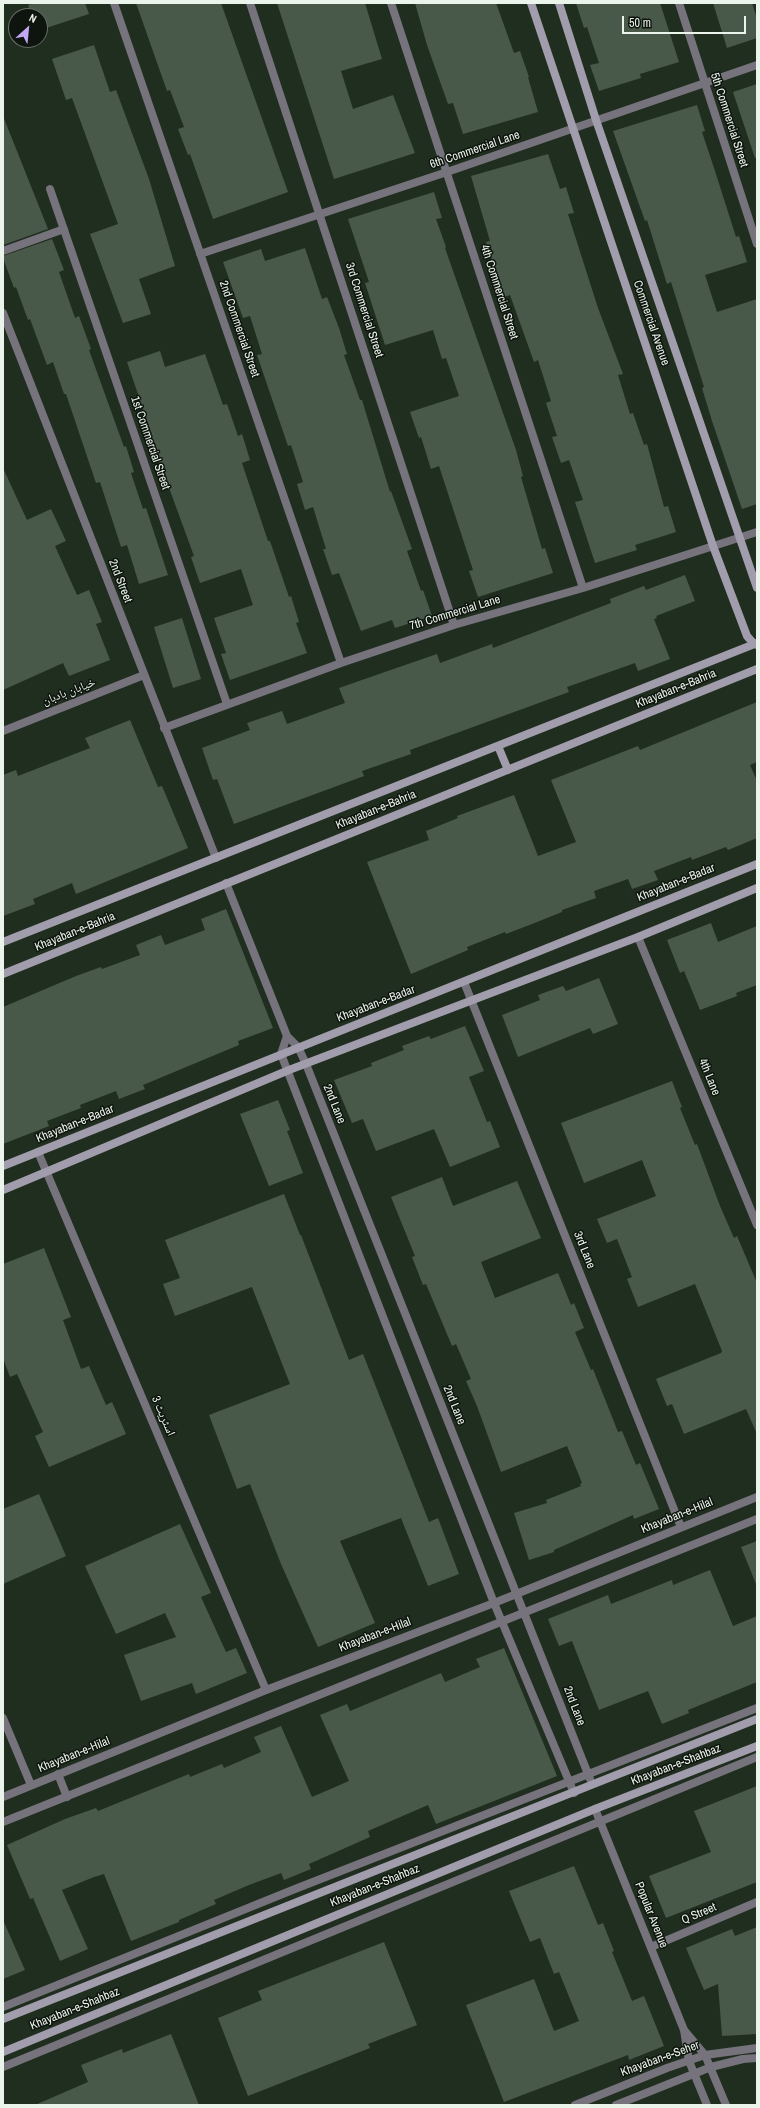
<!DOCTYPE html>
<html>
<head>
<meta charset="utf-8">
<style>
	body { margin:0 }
	#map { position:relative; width:760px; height:2108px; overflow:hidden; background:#202e1f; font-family:"Archivo Narrow",sans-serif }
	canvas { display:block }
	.frame { position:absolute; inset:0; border:4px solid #eaf4ea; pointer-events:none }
	.north { position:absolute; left:8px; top:8px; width:40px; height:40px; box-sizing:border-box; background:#0e140e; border:1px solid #666e66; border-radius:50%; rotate:27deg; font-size:11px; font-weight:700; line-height:16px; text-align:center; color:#eaf4ea }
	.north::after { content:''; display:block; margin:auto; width:14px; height:18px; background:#c2a8f2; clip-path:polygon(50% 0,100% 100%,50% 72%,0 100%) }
	.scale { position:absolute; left:622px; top:16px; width:124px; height:18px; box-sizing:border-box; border:2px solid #eaf4ea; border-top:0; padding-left:5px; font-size:12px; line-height:14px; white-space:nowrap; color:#eaf4ea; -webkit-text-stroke:3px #0e140e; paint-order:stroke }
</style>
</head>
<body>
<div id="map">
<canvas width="760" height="2108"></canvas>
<div class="frame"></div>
<div class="north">N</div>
<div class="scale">50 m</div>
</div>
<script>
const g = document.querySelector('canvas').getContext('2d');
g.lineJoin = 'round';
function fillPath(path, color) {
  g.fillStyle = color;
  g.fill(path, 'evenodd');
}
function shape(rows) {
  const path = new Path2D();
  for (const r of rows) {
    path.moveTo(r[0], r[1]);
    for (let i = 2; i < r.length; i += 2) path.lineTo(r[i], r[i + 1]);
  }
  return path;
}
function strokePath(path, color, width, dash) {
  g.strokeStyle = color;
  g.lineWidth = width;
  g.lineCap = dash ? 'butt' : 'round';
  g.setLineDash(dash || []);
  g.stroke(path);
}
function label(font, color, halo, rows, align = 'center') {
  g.font = font + ' "Archivo Narrow","Noto Naskh Arabic",sans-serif';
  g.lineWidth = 3;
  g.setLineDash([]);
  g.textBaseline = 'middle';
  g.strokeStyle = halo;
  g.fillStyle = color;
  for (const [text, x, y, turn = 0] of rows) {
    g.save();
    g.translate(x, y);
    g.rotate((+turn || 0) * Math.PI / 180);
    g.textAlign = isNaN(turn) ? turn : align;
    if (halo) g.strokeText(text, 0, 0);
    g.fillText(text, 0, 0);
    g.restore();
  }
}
fillPath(shape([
	[35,3,85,3,89,14,40,30,40,16,32,16,28,5],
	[136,3,221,3,288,192,213,219,190,154,188,155,178,129,184,127,170,90,167,91],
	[277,3,365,3,382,59,341,71,353,109,393,95,415,153,334,179],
	[415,3,496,3,514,53,520,51,529,77,528,77,538,112,463,134,453,103,448,104,427,45],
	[576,3,660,3,679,62,640,74,641,78,599,91,590,65,599,63,587,27,584,28],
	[713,3,752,3,757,19,757,38,727,48],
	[94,45,110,92,116,90,149,179,175,266,139,279,151,314,123,323,90,234,118,224,72,98,66,100,52,59],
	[757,84,757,158,755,158,733,92],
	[697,105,705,131,702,132,715,171,736,237,739,236,747,262,705,275,717,312,757,299,757,504,742,509,712,421,702,388,704,387,671,282,667,284,647,220,645,221,613,131],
	[3,116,48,229,3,245],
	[548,154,560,189,566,187,574,213,568,214,598,308,623,374,618,375,630,414,633,413,644,445,647,444,664,507,668,506,676,532,635,545,637,550,595,563,575,502,583,500,569,460,561,463,552,437,557,436,546,403,551,401,538,360,534,362,510,295,504,297,486,242,490,241,471,176],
	[434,192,442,218,436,219,446,247,445,248,516,450,523,476,521,477,542,549,545,548,553,573,478,597,469,571,473,570,439,466,431,469,421,437,419,438,410,412,459,396,446,358,442,359,433,330,385,345,365,283,369,282,348,219],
	[52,239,64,270,59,272,75,318,79,316,91,349,89,350,124,447,126,446,134,472,131,473,143,509,146,508,168,575,139,584,127,545,121,547,100,482,96,483,66,394,64,394,53,362,47,365,30,319,28,320,16,287,14,288,3,258,3,256],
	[305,248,322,299,327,297,339,328,347,354,344,355,360,400,362,400,390,492,391,491,412,549,407,551,421,591,423,590,432,616,395,628,392,620,361,631,339,573,332,575,323,549,326,549,313,507,305,510,297,484,303,482,291,445,288,446,257,355,262,354,250,316,243,318,223,262,261,249,265,261],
	[160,351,165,367,205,354,223,405,227,404,238,436,242,434,250,460,242,463,268,541,270,541,289,597,291,596,299,622,296,623,307,653,230,680,221,654,226,653,214,618,253,605,241,569,200,583,191,557,194,556,157,455,148,430,150,429,127,362],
	[3,468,27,520,51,509,66,541,55,546,77,595,89,590,102,622,96,624,110,660,69,676,63,663,3,690],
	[685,575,695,601,656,616,657,618,654,619,670,659,638,671,635,663,567,687,569,692,410,750,411,754,362,771,364,776,234,824,217,779,213,780,202,748,250,730,247,723,282,711,287,724,345,703,339,688,382,673,437,654,440,663,492,644,493,648,611,603,610,599,644,586,646,590],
	[182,618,201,679,173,688,154,627],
	[757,702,757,762,750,765,757,781,757,838,728,850,726,847,692,860,691,857,654,871,658,880,632,889,628,879,594,891,596,898,562,910,562,912,532,924,506,934,505,932,467,947,468,950,411,974,367,862,429,840,426,831,458,818,457,816,514,795,538,856,576,842,551,780,638,746,640,750],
	[130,720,158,787,162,786,188,848,76,894,72,883,33,899,35,904,3,916,3,775,16,770,18,776,90,748,85,738],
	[226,909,273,1028,238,1041,239,1045,143,1085,145,1089,119,1099,116,1091,80,1105,81,1108,47,1121,49,1126,3,1144,3,1007,76,976,101,967,102,969,140,955,136,945,161,935,165,945,205,930,201,919],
	[711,923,718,942,757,926,757,985,736,993,737,996,700,1010,684,971,680,973,667,940],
	[599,978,618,1024,593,1034,590,1028,518,1057,502,1015,540,1000,538,995,563,986,566,991],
	[465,1026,484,1071,469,1077,487,1122,490,1121,500,1147,450,1167,434,1129,376,1151,363,1119,352,1123,334,1080,372,1066,371,1063,404,1050,402,1046,429,1036,431,1039],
	[672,1081,682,1107,680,1108,695,1145,697,1144,720,1206,734,1238,737,1236,757,1283,757,1434,746,1409,684,1434,672,1404,667,1406,656,1379,721,1353,722,1351,695,1284,638,1307,627,1279,632,1277,617,1239,607,1243,597,1219,656,1196,642,1160,584,1183,561,1123],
	[278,1100,290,1130,287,1131,303,1173,269,1186,240,1114],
	[442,1177,453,1206,517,1181,541,1238,481,1262,495,1298,558,1273,571,1305,574,1303,584,1328,575,1332,591,1370,593,1369,618,1432,622,1431,636,1465,640,1463,659,1509,634,1519,633,1515,554,1550,554,1552,529,1560,514,1513,547,1503,546,1500,581,1486,580,1484,582,1483,567,1446,501,1472,477,1406,466,1381,471,1379,456,1344,452,1346,426,1284,423,1285,412,1257,415,1256,391,1197],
	[284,1194,300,1235,301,1235,349,1360,363,1354,429,1522,438,1518,459,1574,428,1586,401,1518,340,1541,375,1623,318,1647,281,1564,250,1484,237,1489,209,1415,290,1384,252,1287,175,1316,163,1284,180,1278,165,1240],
	[44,1248,71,1317,63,1320,81,1369,89,1366,106,1405,112,1402,126,1434,49,1467,35,1436,43,1432,17,1374,10,1377,3,1358,3,1264],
	[39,1494,66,1556,3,1584,3,1509],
	[180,1524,211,1593,201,1597,226,1652,236,1648,247,1673,196,1694,192,1683,141,1701,124,1655,176,1637,165,1613,116,1634,85,1566],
	[757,1541,757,1584,756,1584,741,1547],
	[710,1570,733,1626,757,1616,757,1682,688,1710,689,1713,662,1724,648,1691,599,1710,572,1641,559,1646,548,1619,608,1595,611,1604,672,1580,673,1585],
	[504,1648,557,1776,436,1824,428,1805,368,1831,370,1837,309,1864,311,1869,284,1880,281,1873,249,1885,214,1900,216,1904,179,1920,179,1922,131,1941,104,1874,94,1877,62,1890,88,1949,60,1961,33,1898,30,1899,7,1845,65,1819,96,1808,98,1811,189,1774,190,1777,222,1764,224,1768,261,1752,254,1737,281,1726,312,1797,349,1781,320,1715,347,1704,350,1711,441,1673,445,1682,480,1667,476,1659],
	[757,1786,757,1882,666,1918,649,1876,711,1852,694,1811],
	[574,1866,598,1925,603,1923,614,1951,612,1952,632,2001,644,1996,664,2046,629,2060,628,2055,504,2102,466,2005,534,1979,554,2031,579,2021,559,1972,554,1974,540,1938,530,1942,509,1891],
	[3,1920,25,1970,3,1979],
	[757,1927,757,2034,722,2036,718,1984,704,1990,686,1948,732,1929,735,1936],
	[384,1942,417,2025,368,2044,370,2048,248,2096,218,2018,262,2000,258,1991],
	[171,2034,199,2105,35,2105,88,2082,81,2065,122,2049,123,2053]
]), '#495949');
strokePath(shape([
	[114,3,341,663],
	[250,3,454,625],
	[391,3,583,588],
	[679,3,757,244],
	[50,189,227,704],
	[3,251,64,229],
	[200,254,447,172,757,65],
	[3,313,216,858],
	[164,728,341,663,454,625,583,588,757,532],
	[3,731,144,675],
	[226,883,287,1036,281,1054,494,1603,574,1793],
	[638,937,757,1225],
	[464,982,681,1527],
	[287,1036,298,1047,306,1064,590,1779],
	[38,1152,266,1690],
	[3,1718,31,1785],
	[595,1809,684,2030,689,2061],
	[651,1947,757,1902],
	[3,2007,295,1889,757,1708],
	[684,2030,705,2055],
	[3,2067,757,1757]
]), '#76737d', 8);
strokePath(shape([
	[58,1774,67,1797],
	[3,1797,266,1690,494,1603,757,1497],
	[3,1822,757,1519],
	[705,2055,726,2105],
	[689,2061,707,2105],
	[575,2105,667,2068,705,2055,757,2048],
	[616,2105,711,2067,743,2059,757,2058]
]), '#76737d', 8);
strokePath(shape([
	[531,3,713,546,747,636,754,644,757,645],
	[559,3,596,120,757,588],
	[498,746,508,770],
	[3,942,757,643],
	[3,974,757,669],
	[3,1166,757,864],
	[3,1190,289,1070,638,937,757,888],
	[3,2019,757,1719],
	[3,2052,595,1809,757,1746]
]), '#a29dad', 8);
label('12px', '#eaf4ea', '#0e140e', [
	["5th Commercial Street",729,120,72],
	["6th Commercial Lane",475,150,-19],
	["4th Commercial Street",499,292,72],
	["3rd Commercial Street",364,310,72],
	["Commercial Avenue",651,323,71],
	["2nd Commercial Street",239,329,71],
	["1st Commercial Street",150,443,71],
	["2nd Street",120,581,69],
	["7th Commercial Lane",455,613,-17],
	["Khayaban-e-Bahria",676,689,-22],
	["خیابان بادبان",69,692,-21],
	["Khayaban-e-Bahria",376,810,-22],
	["Khayaban-e-Badar",676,883,-22],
	["Khayaban-e-Bahria",75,932,-22],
	["Khayaban-e-Badar",376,1004,-21],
	["4th Lane",709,1077,68],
	["2nd Lane",334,1104,68],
	["Khayaban-e-Badar",75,1124,-22],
	["3rd Lane",584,1250,68],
	["2nd Lane",454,1405,68],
	["اسٹریٹ 3",163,1416,67],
	["Khayaban-e-Hilal",677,1516,-22],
	["Khayaban-e-Hilal",375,1635,-21],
	["2nd Lane",574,1706,69],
	["Khayaban-e-Hilal",74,1755,-22],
	["Khayaban-e-Shahbaz",676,1765,-21],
	["Khayaban-e-Shahbaz",375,1886,-22],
	["Q Street",699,1914,-23],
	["Popular Avenue",651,1915,68],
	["Khayaban-e-Shahbaz",75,2009,-22],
	["Khayaban-e-Seher",660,2059,-20]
]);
</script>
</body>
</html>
